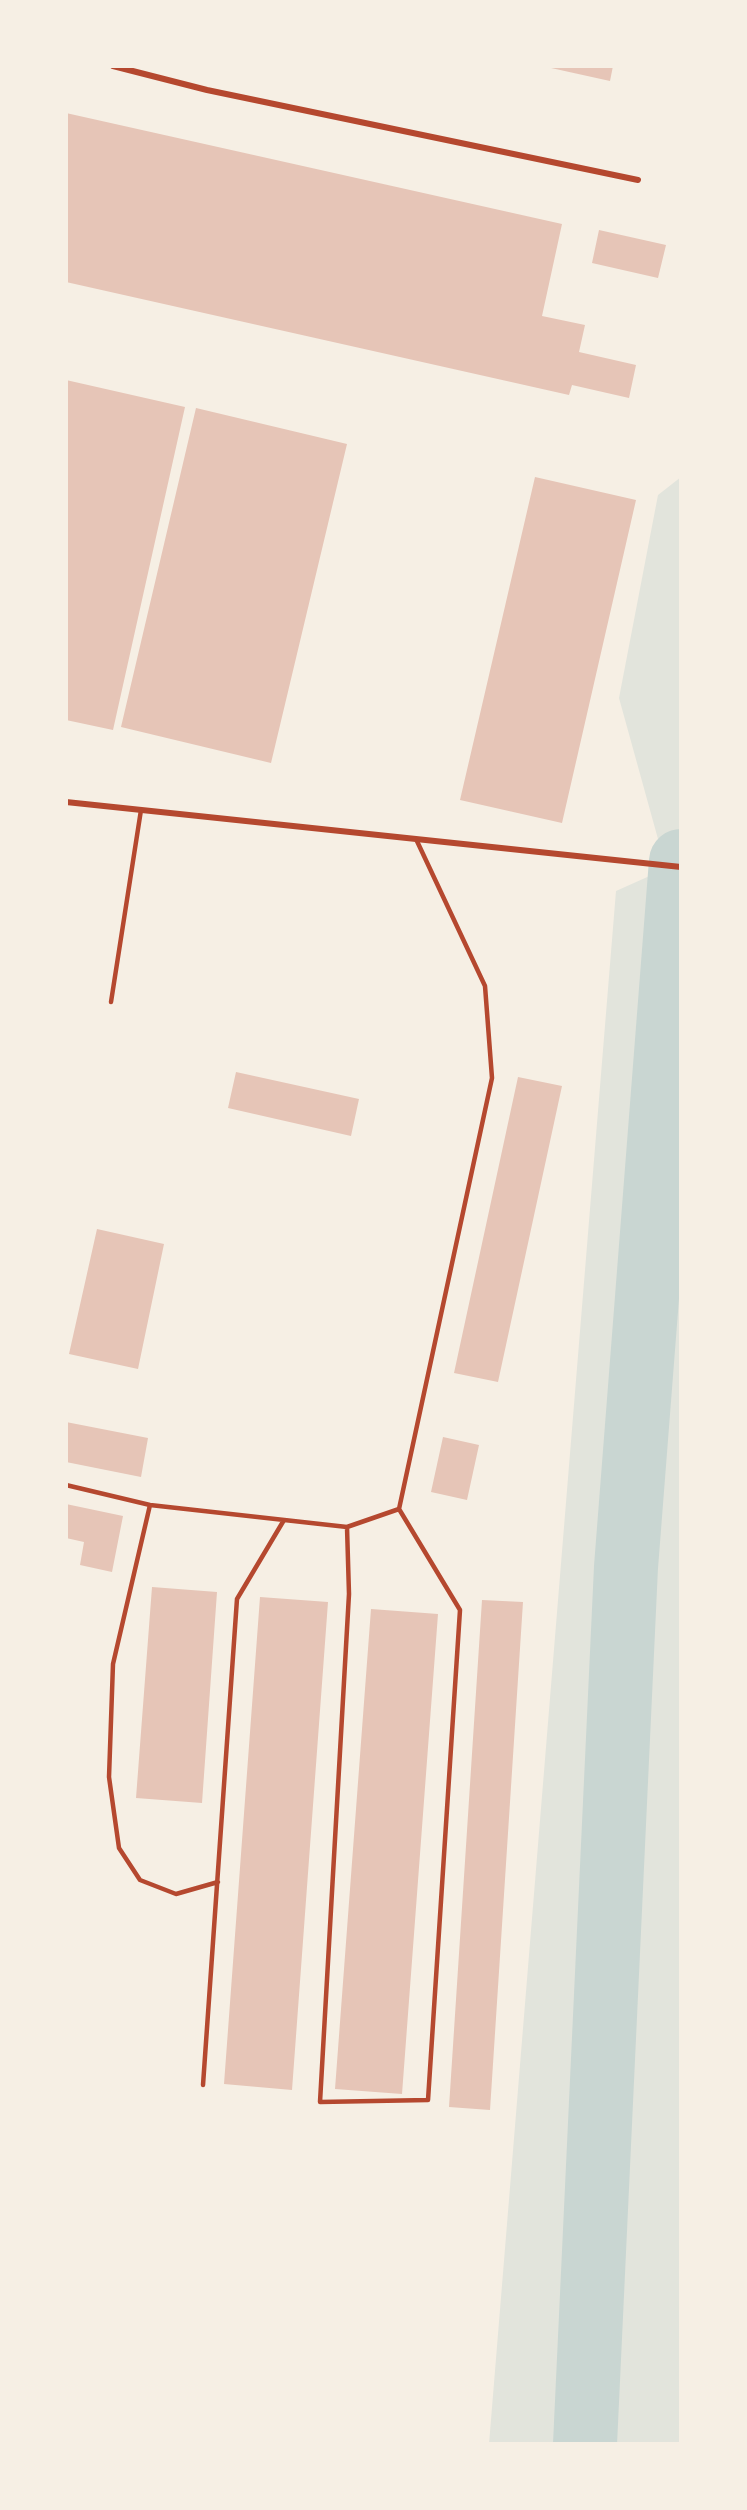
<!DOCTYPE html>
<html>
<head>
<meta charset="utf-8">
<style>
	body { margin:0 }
	#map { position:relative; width:747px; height:2510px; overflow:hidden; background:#f6efe4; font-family:Lora,serif }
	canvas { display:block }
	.frame { position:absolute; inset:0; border:68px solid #f6efe4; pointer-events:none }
</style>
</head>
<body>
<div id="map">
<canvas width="747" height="2510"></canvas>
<div class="frame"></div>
</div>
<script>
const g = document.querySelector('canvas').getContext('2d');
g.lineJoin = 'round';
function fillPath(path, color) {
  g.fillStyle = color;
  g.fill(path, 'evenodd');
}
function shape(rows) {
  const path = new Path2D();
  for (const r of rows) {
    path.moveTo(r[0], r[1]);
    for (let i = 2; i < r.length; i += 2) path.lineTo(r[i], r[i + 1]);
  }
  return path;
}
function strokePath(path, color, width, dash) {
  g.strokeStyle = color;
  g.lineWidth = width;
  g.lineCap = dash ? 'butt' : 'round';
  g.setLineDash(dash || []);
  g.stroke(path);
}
fillPath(shape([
	[681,477,681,842,658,839,619,698,658,495],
	[654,874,681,882,681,2444,489,2444,616,891]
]), '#e2e4dc');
strokePath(shape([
	[585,2444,626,1567,681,861]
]), '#c9d6d2', 64);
fillPath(shape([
	[542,66,613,66,610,81],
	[66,113,562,224,542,316,585,325,579,352,636,365,629,398,572,385,569,395,66,282],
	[599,230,666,245,658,278,592,263],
	[66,380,185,407,113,730,66,720],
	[196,408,347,444,271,763,121,727],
	[535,477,636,500,562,823,460,800],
	[236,1072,359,1099,351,1136,228,1108],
	[518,1077,562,1086,498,1382,454,1373],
	[97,1229,164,1244,138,1369,69,1354],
	[66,1422,148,1438,141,1477,66,1462],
	[443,1437,479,1445,467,1500,431,1492],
	[66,1504,123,1516,112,1572,80,1565,84,1542,66,1538],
	[152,1587,217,1592,202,1803,136,1798],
	[260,1597,328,1602,292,2090,224,2084],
	[482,1600,523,1602,490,2110,449,2107],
	[371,1609,438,1614,402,2094,335,2089]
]), '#e6c5b7');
strokePath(shape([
	[111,1002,141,810],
	[66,1485,150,1505,347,1527,399,1509,492,1078,485,986,416,839],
	[150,1505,113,1664,109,1777,119,1848,140,1880,176,1894,218,1882],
	[347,1527,349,1594,320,2102,428,2100,460,1610,399,1509],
	[203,2085,237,1599,284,1520]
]), '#b5482f', 4.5);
strokePath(shape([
	[113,66,207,90,638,180],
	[66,802,681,867]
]), '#b5482f', 6);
</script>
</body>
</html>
